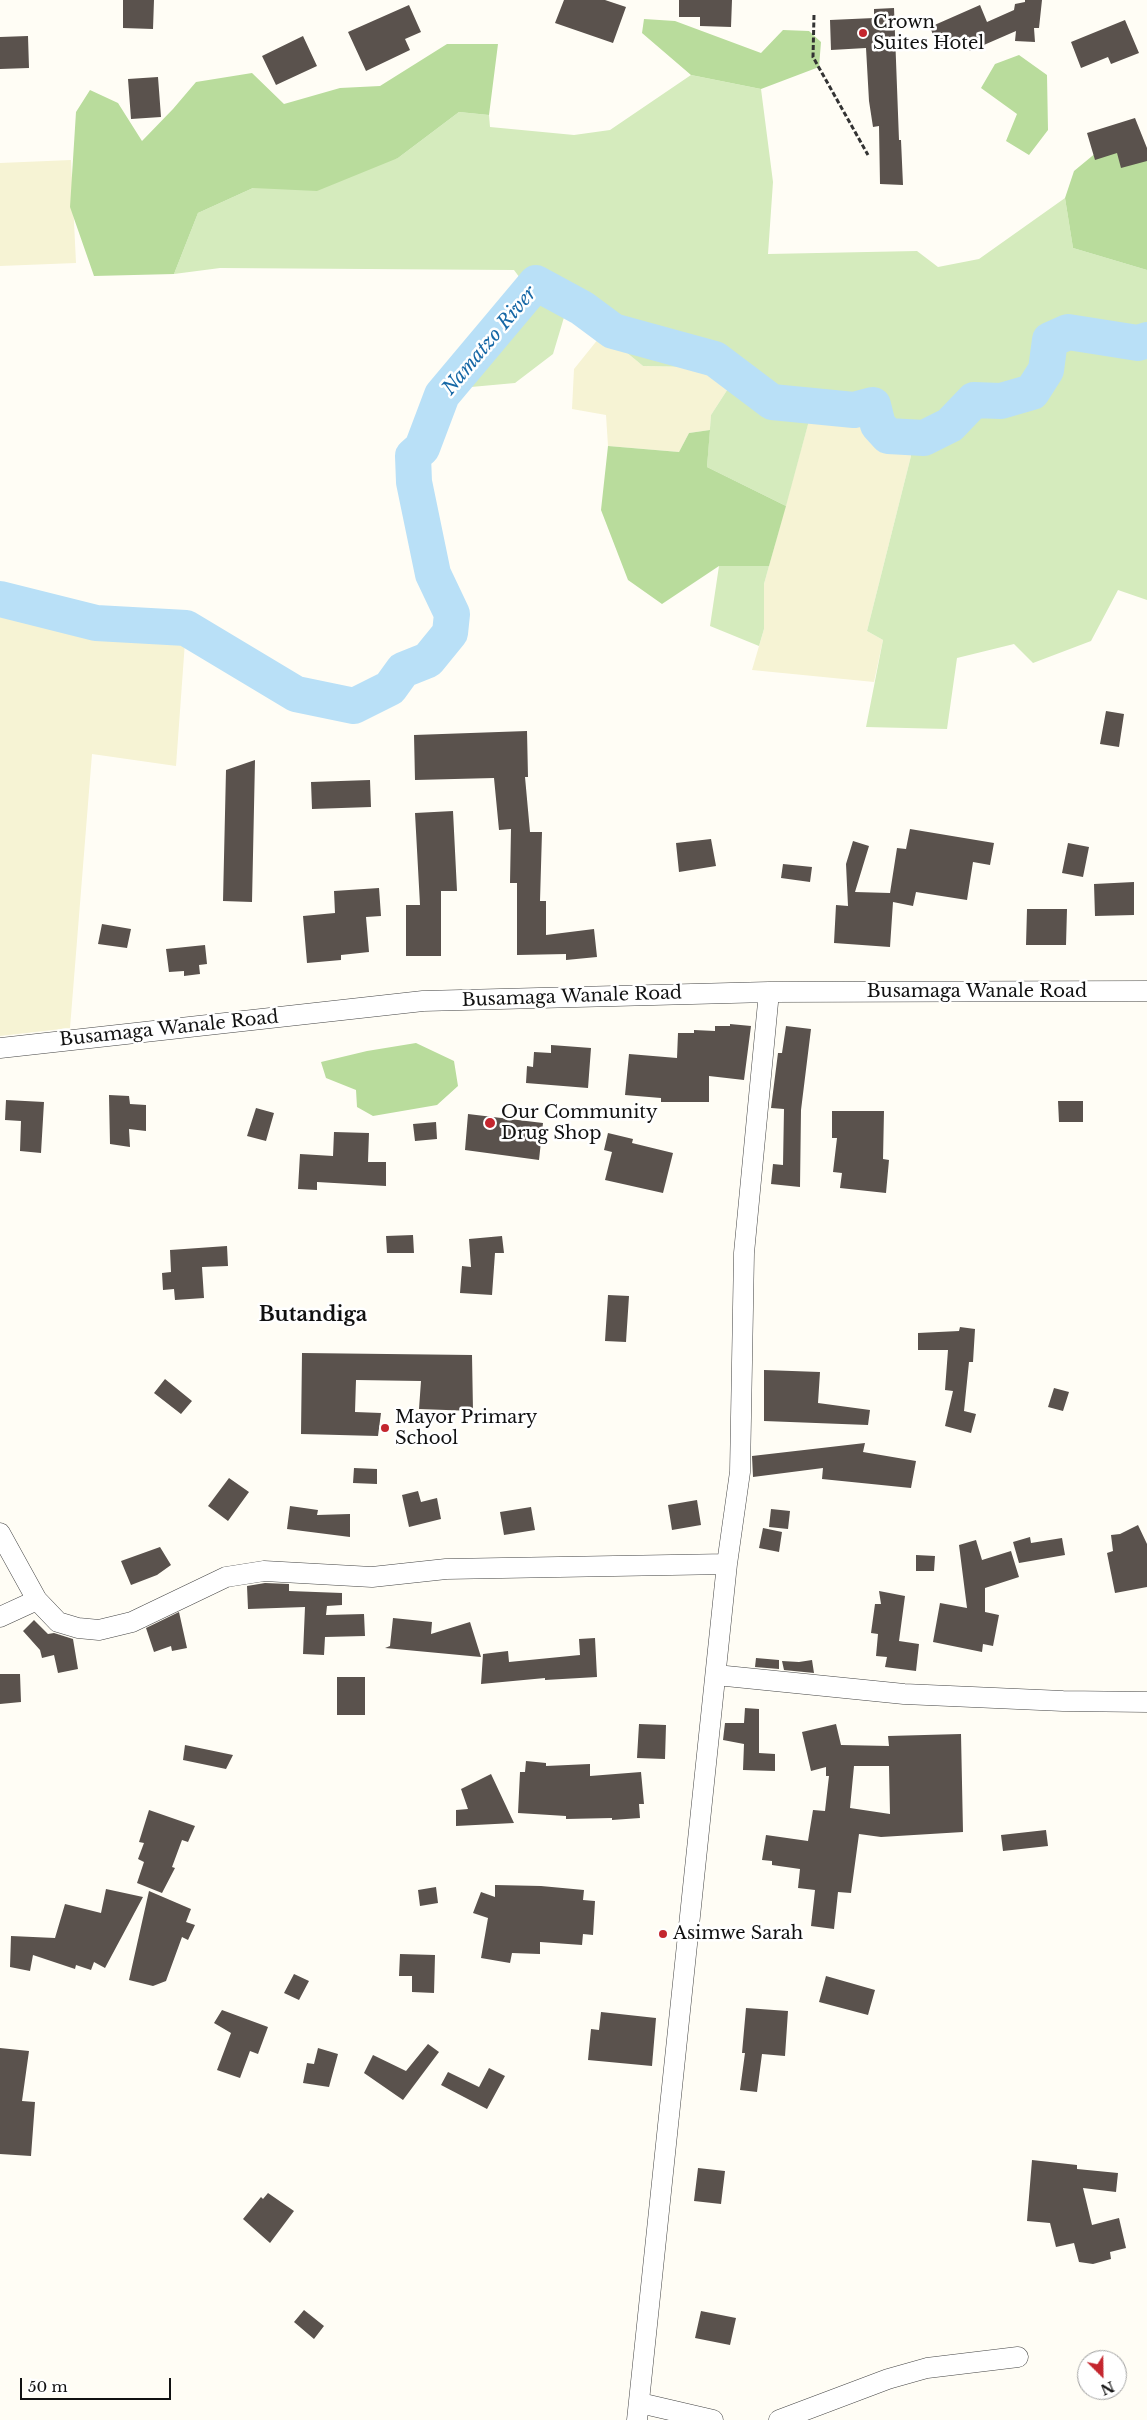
<!DOCTYPE html>
<html>
<head>
<meta charset="utf-8">
<style>
	body { margin:0 }
	#map { position:relative; width:1147px; height:2420px; overflow:hidden; background:#fffdf5; font-family:"Libre Baskerville",serif }
	canvas { display:block }
	.north { position:absolute; left:1077px; top:2350px; width:50px; height:50px; box-sizing:border-box; background:#fff; border:1px solid #a0a0a0; border-radius:50%; rotate:157deg; font-size:14px; font-weight:700; line-height:20px; text-align:center; color:#111 }
	.north::after { content:''; display:block; margin:auto; width:18px; height:22px; background:#c4262e; clip-path:polygon(50% 0,100% 100%,50% 72%,0 100%) }
	.scale { position:absolute; left:20px; top:2378px; width:151px; height:22px; box-sizing:border-box; border:2px solid #111; border-top:0; padding-left:6px; font-size:15px; line-height:18px; white-space:nowrap; color:#111; -webkit-text-stroke:4px #fff; paint-order:stroke }
</style>
</head>
<body>
<div id="map">
<canvas width="1147" height="2420"></canvas>
<div class="north">N</div>
<div class="scale">50 m</div>
</div>
<script>
const g = document.querySelector('canvas').getContext('2d');
g.lineJoin = 'round';
function fillPath(path, color) {
  g.fillStyle = color;
  g.fill(path, 'evenodd');
}
function shape(rows) {
  const path = new Path2D();
  for (const r of rows) {
    path.moveTo(r[0], r[1]);
    for (let i = 2; i < r.length; i += 2) path.lineTo(r[i], r[i + 1]);
  }
  return path;
}
function strokePath(path, color, width, dash) {
  g.strokeStyle = color;
  g.lineWidth = width;
  g.lineCap = dash ? 'butt' : 'round';
  g.setLineDash(dash || []);
  g.stroke(path);
}
function label(font, color, halo, rows, align = 'center') {
  g.font = font + ' "Libre Baskerville",serif';
  g.lineWidth = 5;
  g.setLineDash([]);
  g.textBaseline = 'middle';
  g.strokeStyle = halo;
  g.fillStyle = color;
  for (const [text, x, y, turn = 0] of rows) {
    g.save();
    g.translate(x, y);
    g.rotate((+turn || 0) * Math.PI / 180);
    g.textAlign = isNaN(turn) ? turn : align;
    if (halo) g.strokeText(text, 0, 0);
    g.fillText(text, 0, 0);
    g.restore();
  }
}
fillPath(shape([
	[71,160,76,263,0,266,0,163],
	[603,333,643,366,694,367,731,384,711,415,710,430,689,433,679,452,608,446,606,415,572,409,574,369],
	[813,406,870,415,888,436,908,437,911,456,867,631,883,640,874,682,752,670,764,629,764,584],
	[0,599,96,623,186,628,176,766,92,754,70,1028,0,1036]
]), '#f6f3d4');
fillPath(shape([
	[691,75,761,89,773,182,768,254,917,251,938,267,979,259,1065,198,1073,248,1147,270,1147,600,1118,590,1091,641,1033,663,1014,644,957,658,947,729,866,727,883,640,867,631,911,456,908,437,888,436,870,415,813,406,786,506,707,467,711,415,731,384,694,367,643,366,603,333,565,314,553,354,515,383,471,387,474,334,523,282,514,270,220,268,174,274,198,213,253,188,398,158,459,112,489,115,490,127,574,135,610,130],
	[719,566,769,566,764,584,764,629,759,646,710,626]
]), '#d5ebbd');
fillPath(shape([
	[644,19,675,21,761,53,783,30,809,31,821,42,819,67,761,89,691,75,642,33],
	[447,44,498,44,489,115,459,112,398,158,317,191,253,188,198,213,174,274,94,276,70,207,76,112,90,90,118,103,142,141,173,109,196,82,252,73,284,104,340,88,380,86],
	[1019,55,1047,75,1048,130,1029,155,1006,141,1017,114,981,88,995,64],
	[1097,152,1147,153,1147,270,1073,248,1065,198,1074,171],
	[710,430,707,467,786,506,769,566,719,566,662,604,628,580,601,510,608,446,679,452,689,433],
	[416,1043,454,1061,458,1086,437,1105,373,1116,357,1107,356,1090,326,1078,321,1062,367,1051]
]), '#b9dc9c');
strokePath(shape([
	[0,599,96,623,186,628,296,694,354,706,390,688,403,670,428,660,450,633,452,614,433,574,414,482,413,456,422,448,442,395,536,283,582,308,613,331,715,359,772,402,854,410,873,405,878,425,888,436,924,438,950,425,974,400,1001,401,1032,392,1046,370,1050,340,1068,332,1138,343,1147,340]
]), '#b9e0f7', 36);
fillPath(shape([
	[123,0,154,0,153,29,123,28],
	[564,0,605,0,626,7,613,43,555,23],
	[679,0,732,0,731,27,700,26,700,17,679,17],
	[1025,0,1042,0,1039,28,1034,28,1035,42,1015,41,1016,31,970,51,964,39,939,50,930,27,980,5,987,22,1014,10,1015,4,1025,2],
	[409,5,421,32,405,39,410,50,366,71,348,32],
	[894,8,899,140,901,140,903,185,880,184,879,126,873,127,869,101,866,48,831,50,830,20,874,18,874,9],
	[1125,20,1139,53,1111,64,1108,57,1081,68,1071,42],
	[28,36,29,68,0,69,0,37],
	[303,36,317,66,276,85,262,56],
	[158,77,161,117,131,119,128,79],
	[1135,118,1147,148,1147,161,1121,168,1117,153,1095,160,1087,133],
	[1106,711,1124,714,1119,747,1100,744],
	[527,731,528,777,525,777,530,832,542,832,540,901,546,901,546,935,594,929,597,957,566,960,566,954,517,955,517,883,510,883,511,829,499,830,494,778,415,780,414,735],
	[255,760,252,902,223,901,226,770],
	[370,780,371,807,312,809,311,782],
	[453,811,457,891,441,891,441,956,406,956,406,905,420,905,415,813],
	[910,829,994,843,990,865,973,862,967,900,916,892,913,906,893,902,890,947,834,943,836,905,848,906,846,864,853,841,869,846,855,892,890,893,897,848,906,849],
	[711,839,716,866,679,872,676,843],
	[1068,843,1089,847,1083,877,1062,873],
	[783,864,812,867,810,882,781,878],
	[1134,882,1134,915,1095,916,1094,884],
	[379,888,381,916,366,917,369,952,341,955,341,960,307,963,303,916,335,913,334,891],
	[1027,909,1067,909,1066,945,1026,945],
	[102,924,131,929,127,948,98,944],
	[205,945,207,964,199,965,200,974,184,976,184,971,169,972,166,949],
	[730,1024,751,1026,744,1080,709,1076,709,1102,661,1102,661,1098,625,1095,629,1054,677,1058,678,1033,694,1033,694,1030,715,1031,715,1026,730,1026],
	[786,1026,811,1029,801,1110,800,1187,771,1184,773,1164,783,1165,784,1109,771,1108,778,1053,782,1053],
	[551,1045,591,1048,588,1088,526,1083,527,1066,533,1067,534,1052,551,1053],
	[109,1095,129,1096,130,1104,146,1105,146,1131,129,1129,130,1147,110,1144],
	[6,1100,44,1102,41,1153,20,1151,21,1121,5,1120],
	[1058,1101,1083,1101,1083,1122,1059,1122],
	[256,1108,274,1113,266,1141,247,1136],
	[832,1111,884,1111,883,1159,889,1160,886,1193,840,1188,842,1173,833,1172,837,1138,832,1138],
	[468,1114,543,1123,539,1160,465,1150],
	[436,1122,437,1139,415,1141,413,1124],
	[334,1132,369,1133,368,1162,386,1162,386,1186,317,1182,317,1190,298,1189,300,1154,333,1156],
	[608,1133,633,1139,632,1143,673,1153,663,1193,605,1180,612,1152,604,1150],
	[413,1235,414,1253,387,1253,386,1236],
	[502,1236,504,1253,495,1253,492,1295,460,1293,462,1266,471,1267,469,1239],
	[227,1246,228,1266,202,1267,204,1298,175,1300,174,1289,163,1290,162,1273,171,1272,170,1250],
	[608,1295,629,1296,626,1342,605,1341],
	[960,1327,975,1329,973,1362,969,1362,964,1411,976,1414,971,1433,945,1426,953,1391,945,1390,948,1350,918,1350,918,1333,959,1331],
	[302,1353,472,1355,473,1411,419,1409,421,1381,356,1380,355,1412,381,1413,378,1436,301,1434],
	[764,1370,820,1372,818,1403,870,1410,868,1425,764,1421],
	[165,1379,192,1401,181,1414,154,1393],
	[1054,1388,1069,1392,1063,1411,1048,1407],
	[865,1443,863,1452,916,1461,911,1488,822,1479,823,1468,753,1477,752,1456],
	[354,1468,377,1469,377,1484,353,1483],
	[229,1478,249,1492,228,1521,208,1506],
	[418,1491,421,1502,437,1498,441,1519,409,1527,402,1495],
	[697,1500,701,1525,672,1530,668,1505],
	[290,1506,318,1510,317,1515,350,1514,350,1537,287,1529],
	[531,1507,535,1530,504,1535,500,1512],
	[771,1509,790,1511,788,1529,769,1527],
	[1138,1525,1147,1544,1147,1587,1115,1593,1107,1553,1113,1551,1111,1535,1120,1534],
	[763,1528,782,1532,779,1552,759,1548],
	[1030,1537,1031,1543,1062,1538,1065,1555,1019,1563,1013,1542],
	[976,1540,982,1560,1011,1551,1019,1577,985,1588,985,1612,999,1615,993,1646,983,1644,982,1652,933,1642,940,1603,967,1608,959,1545],
	[160,1547,171,1565,157,1575,131,1585,121,1561],
	[916,1555,935,1556,934,1571,916,1571],
	[265,1583,289,1584,289,1591,342,1593,342,1605,327,1606,326,1615,364,1614,365,1636,325,1637,324,1655,303,1654,305,1607,248,1609,247,1586],
	[879,1591,905,1596,899,1641,919,1644,916,1671,885,1667,887,1657,876,1656,878,1634,871,1633,875,1604,881,1604],
	[179,1612,187,1648,172,1651,171,1646,154,1652,146,1628],
	[393,1618,432,1622,431,1634,470,1622,481,1657,385,1648,390,1646],
	[34,1620,48,1634,54,1633,73,1639,78,1669,58,1673,54,1655,42,1658,40,1650,23,1631],
	[595,1638,597,1677,545,1680,545,1678,481,1684,483,1654,508,1651,509,1662,580,1655,579,1639],
	[756,1658,779,1660,779,1669,755,1667],
	[812,1660,814,1673,784,1670,782,1661,799,1662],
	[0,1674,20,1674,21,1702,0,1704],
	[337,1677,365,1677,365,1715,337,1715],
	[745,1708,759,1709,759,1753,775,1754,775,1771,743,1770,744,1744,723,1740,725,1723,744,1723],
	[639,1724,666,1725,665,1759,637,1758],
	[836,1724,841,1745,889,1746,888,1736,961,1734,963,1832,881,1837,859,1834,851,1893,838,1892,834,1929,811,1926,815,1890,798,1888,800,1869,772,1865,772,1861,762,1860,766,1835,808,1841,813,1810,825,1811,829,1776,826,1776,826,1767,811,1771,802,1732],
	[854,1766,889,1766,890,1814,850,1808],
	[185,1745,233,1755,226,1769,183,1760],
	[526,1761,546,1763,546,1766,590,1764,590,1776,641,1772,644,1804,639,1804,640,1818,612,1820,612,1818,566,1819,566,1816,518,1813,520,1772,525,1772],
	[491,1774,514,1823,456,1826,456,1810,468,1809,461,1789],
	[149,1810,195,1826,188,1842,182,1840,172,1867,175,1868,162,1893,137,1883,144,1862,138,1859,144,1843,139,1842],
	[1046,1830,1048,1846,1003,1851,1001,1835],
	[495,1885,541,1886,584,1890,583,1900,595,1901,593,1935,583,1934,582,1945,540,1942,540,1954,512,1953,510,1963,481,1958,488,1918,473,1913,481,1892,495,1897],
	[436,1887,438,1903,420,1906,418,1890],
	[106,1889,143,1897,105,1968,94,1962,91,1970,76,1965,75,1969,33,1955,30,1971,10,1967,11,1936,55,1938,65,1904,101,1913],
	[149,1891,191,1909,186,1922,195,1925,188,1940,182,1937,166,1981,153,1986,129,1980],
	[400,1954,435,1955,434,1993,412,1992,412,1976,399,1976],
	[294,1974,309,1981,299,2000,284,1993],
	[826,1976,875,1990,868,2015,819,2002],
	[746,2008,788,2011,785,2056,762,2054,757,2092,740,2090,745,2053,742,2053],
	[222,2010,268,2027,258,2054,250,2051,240,2078,217,2070,231,2033,214,2023],
	[601,2012,656,2018,652,2066,588,2060,591,2029,599,2030],
	[428,2044,439,2052,403,2100,364,2073,373,2055,406,2071],
	[0,2048,29,2051,22,2101,35,2102,31,2156,0,2154],
	[318,2048,338,2054,329,2087,303,2083,307,2063,314,2064],
	[489,2068,505,2076,487,2109,441,2085,448,2072,479,2087],
	[1032,2160,1077,2165,1077,2169,1118,2173,1116,2192,1083,2188,1092,2225,1119,2218,1126,2248,1110,2252,1111,2259,1093,2264,1079,2262,1074,2243,1056,2247,1050,2223,1027,2221],
	[698,2168,725,2171,721,2204,694,2201],
	[268,2193,294,2211,270,2243,243,2219,261,2197,263,2199],
	[304,2310,324,2326,314,2339,294,2322],
	[701,2311,736,2318,730,2345,695,2338]
]), '#5a524d');
const minor = shape([
	[0,1048,423,1001,769,992,1147,991],
	[0,1533,37,1600,58,1622,78,1628,99,1630,132,1622,226,1577,264,1571,372,1577,446,1569,727,1564],
	[0,1617,37,1600],
	[716,1675,904,1694,1063,1701,1147,1702],
	[640,2403,713,2420],
	[637,2420,727,1564,740,1472,744,1253,769,992],
	[779,2420,888,2379,927,2368,1018,2357]
]);
strokePath(minor, '#444', 21);
strokePath(shape([
	[814,15,813,57,868,155]
]), '#333', 3, [5, 2.5]);
strokePath(minor, '#fff', 20);
for (const [x, y, r, color] of [
	[863,33,5,"#c4262e"],
	[490,1123,6,"#c4262e"],
	[385,1428,5,"#c4262e"],
	[663,1934,5,"#c4262e"]
]) {
  const dot = new Path2D();
  dot.arc(x, y, r, 0, 2 * Math.PI);
  g.fillStyle = color;
  g.fill(dot);
  strokePath(dot, '#fff', 2);
}
label('18px', '#111', '#fff', [
	["Crown",873,23],
	["Suites Hotel",873,44],
	["Our Community",501,1113],
	["Drug Shop",501,1134],
	["Mayor Primary",395,1418],
	["School",395,1439],
	["Asimwe Sarah",673,1934]
], 'left');
label('18px', '#111', '#fff', [
	["Busamaga Wanale Road",977,992],
	["Busamaga Wanale Road",572,997,-2],
	["Busamaga Wanale Road",169,1029,-6]
]);
label('italic 19px', '#1768a6', '#fff', [
	["Namatzo River",490,341,-50]
]);
label('bold 20px', '#111', '#fff', [
	["Butandiga",313,1315]
]);
</script>
</body>
</html>
